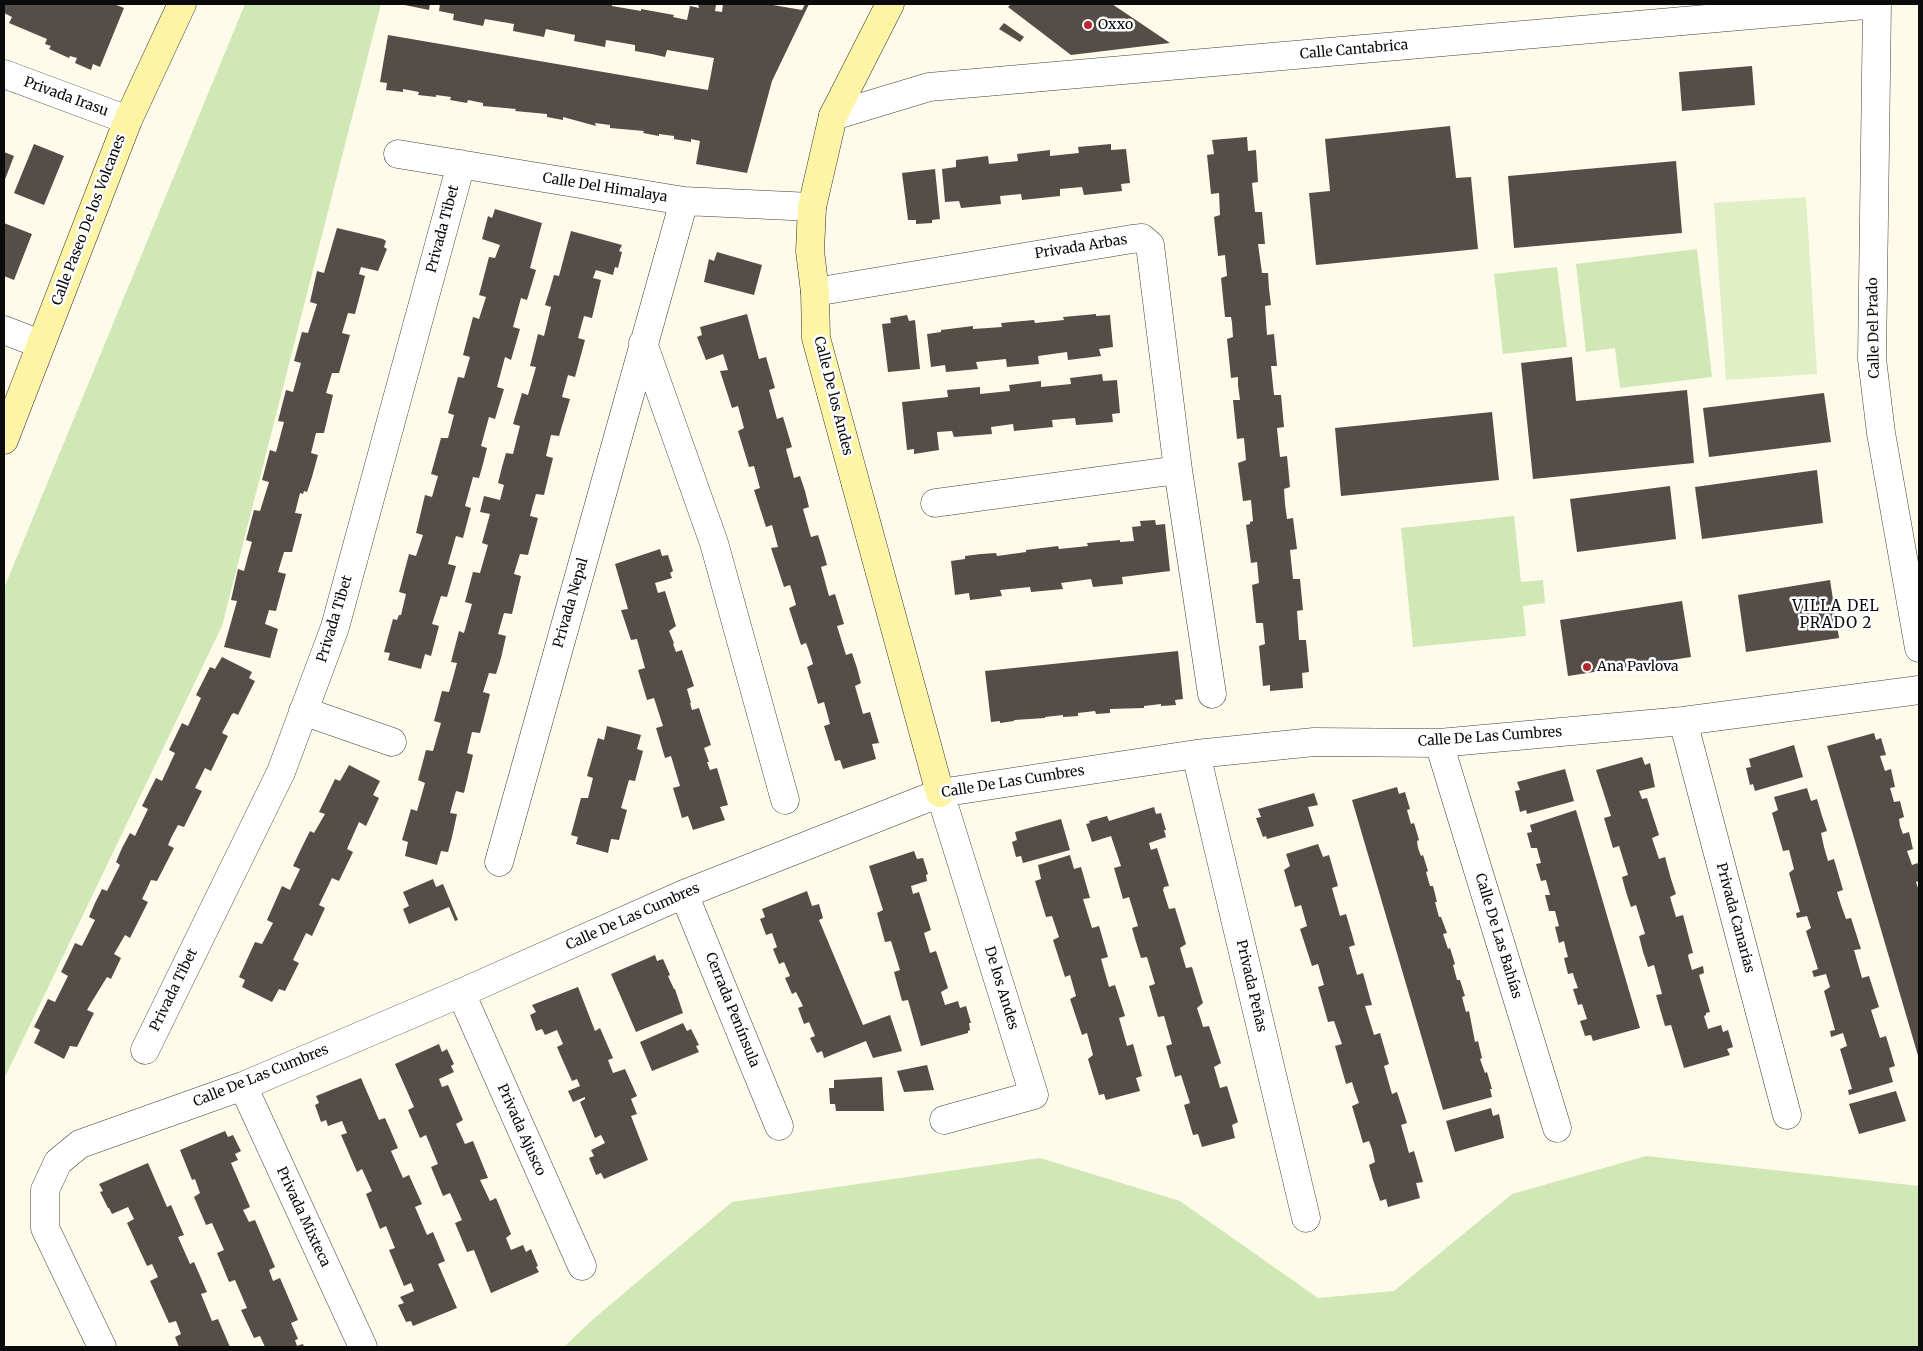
<!DOCTYPE html>
<html>
<head>
<meta charset="utf-8">
<style>
	body { margin:0 }
	#map { position:relative; width:1923px; height:1351px; overflow:hidden; background:#fffbea; font-family:Merriweather,serif }
	canvas { display:block }
	.frame { position:absolute; inset:0; border:5px solid #0b0b0b; pointer-events:none }
</style>
</head>
<body>
<div id="map">
<canvas width="1923" height="1351"></canvas>
<div class="frame"></div>
</div>
<script>
const g = document.querySelector('canvas').getContext('2d');
g.lineJoin = 'round';
function fillPath(path, color) {
  g.fillStyle = color;
  g.fill(path, 'evenodd');
}
function shape(rows) {
  const path = new Path2D();
  for (const r of rows) {
    path.moveTo(r[0], r[1]);
    for (let i = 2; i < r.length; i += 2) path.lineTo(r[i], r[i + 1]);
  }
  return path;
}
function strokePath(path, color, width, dash) {
  g.strokeStyle = color;
  g.lineWidth = width;
  g.lineCap = dash ? 'butt' : 'round';
  g.setLineDash(dash || []);
  g.stroke(path);
}
function label(font, color, halo, rows, align = 'center') {
  g.font = font + ' Merriweather,serif';
  g.lineWidth = 5;
  g.setLineDash([]);
  g.textBaseline = 'middle';
  g.strokeStyle = halo;
  g.fillStyle = color;
  for (const [text, x, y, turn = 0] of rows) {
    g.save();
    g.translate(x, y);
    g.rotate((+turn || 0) * Math.PI / 180);
    g.textAlign = isNaN(turn) ? turn : align;
    if (halo) g.strokeText(text, 0, 0);
    g.fillText(text, 0, 0);
    g.restore();
  }
}
fillPath(shape([
	[245,4,381,4,222,626,4,1079,4,588],
	[1697,249,1712,377,1620,388,1615,348,1586,352,1576,264],
	[1557,267,1567,347,1503,354,1494,274],
	[1514,516,1521,582,1543,580,1545,603,1523,606,1526,636,1413,647,1401,528],
	[1646,1156,1919,1186,1919,1347,564,1347,591,1321,732,1202,1040,1158,1180,1201,1318,1298,1394,1291,1512,1194]
]), '#cfe8b5');
fillPath(shape([
	[1806,197,1817,374,1726,380,1714,203]
]), '#e1efc7');
fillPath(shape([
	[4,4,114,4,124,8,100,67,93,64,91,70,75,63,77,58,70,56,69,58,49,49,51,46,45,44,47,39,9,23,12,17,4,13],
	[400,4,430,4,429,10],
	[440,4,612,4,612,6,641,11,641,9,674,15,673,17,687,20,690,6,699,8,698,4,716,5,715,11,722,12,723,4,767,4,802,10,805,4,809,4,772,81,747,173,696,164,700,141,691,139,691,142,674,139,674,136,659,134,659,136,643,133,644,131,610,128,610,125,595,123,596,126,563,117,563,120,547,117,547,114,515,111,516,109,483,106,483,103,468,100,467,103,450,100,451,97,436,95,436,97,418,95,419,92,403,89,403,92,386,90,387,83,380,82,388,35,708,90,714,58,667,50,665,57,652,54,635,51,635,45,606,40,605,47,574,41,575,35,546,29,544,37,513,31,514,24,485,19,483,26,453,20,454,14,439,11],
	[1011,4,1112,4,1170,43,1071,55,1008,7],
	[1004,23,1024,37,1020,42,999,29],
	[1752,66,1755,105,1682,111,1679,72],
	[1450,126,1456,178,1471,177,1478,249,1316,265,1309,193,1330,191,1325,139],
	[1247,137,1248,151,1256,150,1258,182,1252,183,1255,212,1262,212,1265,244,1258,244,1262,273,1268,273,1269,289,1271,305,1265,306,1267,335,1274,334,1277,366,1271,366,1274,395,1281,395,1284,427,1277,428,1280,457,1287,456,1290,487,1284,489,1285,504,1287,519,1293,518,1297,549,1290,550,1293,579,1300,579,1303,610,1297,611,1299,640,1306,640,1309,672,1302,673,1303,688,1270,691,1270,685,1263,686,1259,646,1265,644,1263,623,1256,623,1252,585,1259,583,1257,562,1251,563,1246,525,1250,524,1250,522,1253,521,1251,500,1243,501,1238,463,1246,460,1244,438,1237,439,1233,400,1240,400,1238,385,1238,377,1231,378,1227,339,1233,337,1232,323,1231,317,1225,317,1221,278,1227,276,1225,255,1218,256,1214,217,1220,215,1219,193,1211,194,1207,155,1214,154,1212,140],
	[34,144,64,156,44,205,14,193],
	[1111,144,1111,150,1126,149,1130,183,1121,184,1122,191,1084,195,1082,187,1060,189,1060,196,1022,200,1021,194,1000,196,1001,204,961,208,959,201,945,202,942,169,956,167,956,160,988,156,989,164,1018,161,1017,154,1050,150,1050,156,1079,153,1078,147],
	[4,152,14,156,4,182],
	[1676,161,1682,233,1514,248,1508,176],
	[935,169,940,219,932,220,932,223,916,224,916,220,908,220,902,173],
	[495,209,542,223,530,268,536,270,527,300,521,298,513,327,520,329,511,360,505,357,497,387,504,389,495,419,489,417,481,446,487,448,483,464,479,478,473,477,465,506,471,508,463,538,456,536,448,564,456,566,447,597,441,596,432,624,439,626,431,656,425,654,421,669,388,660,390,653,384,652,393,619,397,620,399,615,401,615,406,594,399,592,409,554,416,556,423,535,416,533,425,495,432,497,438,476,431,474,441,438,448,438,454,415,448,413,458,377,464,378,470,357,463,355,473,317,479,319,486,297,479,295,489,257,495,258,500,245,482,239,488,216,492,218],
	[4,223,32,234,14,280,4,276],
	[337,228,383,239,386,241,384,247,387,249,378,271,361,267,359,274,365,276,355,314,348,313,342,333,350,335,339,373,332,373,326,393,333,395,324,433,316,433,311,453,318,455,312,477,307,492,304,491,303,494,300,493,295,513,302,514,292,552,284,552,278,572,286,574,276,611,269,610,265,624,278,629,270,658,224,647,237,601,231,600,238,569,244,571,248,556,252,542,246,540,254,510,260,511,269,482,262,480,270,450,276,452,284,422,278,421,286,390,293,392,301,363,294,361,302,332,308,333,317,304,310,302,317,271,324,273],
	[571,231,622,245,619,251,622,252,618,268,615,267,613,275,596,270,593,278,601,280,592,318,584,316,578,338,585,340,575,377,568,375,562,397,570,399,559,436,551,435,546,456,553,458,544,495,536,494,532,508,530,516,538,518,528,555,520,554,516,567,514,574,521,576,512,614,504,613,498,634,506,636,501,658,496,674,489,673,483,692,490,694,484,718,480,733,472,732,467,753,473,755,464,793,456,791,450,813,457,814,452,837,448,852,441,851,437,865,405,856,408,842,402,840,411,809,417,811,425,783,418,780,426,750,433,751,441,723,434,721,442,691,449,692,453,678,457,663,451,662,459,631,464,633,472,604,465,602,473,572,480,573,488,545,482,543,490,514,480,512,484,496,500,500,504,485,498,483,502,467,506,453,513,454,520,426,513,424,522,393,528,395,536,367,530,366,538,334,544,336,551,307,545,305,550,289,554,275,559,276],
	[717,252,762,265,754,295,704,282,709,259,714,261],
	[747,314,759,359,766,357,775,388,769,390,777,419,783,417,792,447,786,449,794,478,800,476,805,491,809,507,803,509,811,537,818,535,823,551,827,565,821,567,829,596,835,594,844,624,837,626,846,655,852,653,857,668,861,683,855,686,863,714,870,712,879,743,872,744,876,759,843,769,840,760,835,761,824,726,830,724,824,702,818,704,807,667,813,664,809,651,806,643,801,645,789,608,796,605,792,591,790,585,784,587,771,548,778,547,772,525,766,527,754,490,760,488,754,466,749,467,738,431,744,428,738,406,732,408,720,371,728,370,723,354,706,360,697,337,702,335,700,327],
	[1096,314,1096,316,1110,315,1113,347,1099,349,1101,356,1068,360,1067,352,1038,356,1039,364,1007,367,1006,359,976,362,978,369,946,372,945,365,931,367,927,334,941,332,941,330,973,326,973,329,988,328,1002,327,1001,323,1034,320,1035,323,1064,320,1063,317],
	[907,315,909,321,915,320,920,369,888,372,882,324,891,323,890,318],
	[1572,357,1576,401,1687,390,1694,463,1533,479,1521,363],
	[1102,374,1103,381,1117,380,1120,413,1112,414,1113,422,1076,425,1075,418,1052,420,1053,427,1014,431,1013,424,991,427,992,434,954,437,952,431,937,432,939,450,914,454,914,449,907,450,902,402,948,397,947,390,980,387,980,394,1010,391,1009,385,1041,381,1041,387,1071,384,1070,378],
	[1824,393,1831,442,1709,457,1703,408],
	[1492,412,1499,480,1341,496,1335,428],
	[1817,470,1823,523,1702,539,1695,487],
	[1670,486,1676,539,1577,552,1570,499],
	[1155,520,1156,525,1165,524,1170,571,1122,577,1123,584,1093,587,1091,579,1061,583,1063,589,1031,592,1030,587,1000,590,1002,596,970,600,969,593,955,595,951,561,965,559,965,556,981,554,996,553,997,556,1026,552,1026,550,1058,546,1059,549,1088,546,1087,543,1120,540,1120,542,1134,541,1132,527,1141,526,1140,521],
	[660,549,662,556,668,555,673,571,670,573,672,578,655,583,658,593,665,591,676,626,669,631,674,643,673,644,676,652,682,650,694,686,687,689,691,703,690,703,692,710,699,708,711,745,704,748,709,762,707,762,710,770,717,768,728,805,720,807,725,820,693,830,688,816,682,818,673,788,680,786,671,756,665,758,656,728,663,726,654,698,647,700,638,670,645,668,637,639,631,640,621,610,628,609,615,564],
	[1830,580,1839,638,1746,652,1738,595],
	[1682,601,1691,657,1568,676,1560,620],
	[1178,651,1183,699,1175,700,1176,705,1161,706,1161,704,1144,706,1144,708,1110,709,1110,713,1096,714,1095,711,1078,713,1078,716,1063,717,1063,715,1045,717,1045,718,1014,720,1014,721,1000,723,1000,721,991,722,985,671],
	[222,657,252,672,249,678,255,681,238,715,234,713,232,714,222,733,228,736,211,771,205,768,195,788,202,791,184,827,178,825,171,838,168,845,174,848,157,881,151,880,145,893,142,899,148,902,130,938,125,935,114,954,121,958,111,979,107,977,91,1003,87,1010,94,1013,77,1047,70,1046,64,1059,34,1043,40,1030,34,1027,48,999,55,1002,68,976,61,972,68,958,75,943,82,946,95,920,89,917,95,903,102,889,107,891,120,865,116,862,122,848,130,833,135,836,148,809,142,806,156,778,162,781,175,753,169,750,182,723,188,726,195,711,201,698,196,695,210,667,215,669],
	[607,726,641,735,637,749,643,751,635,781,629,780,621,808,627,810,619,840,611,839,608,853,576,844,578,837,571,835,581,798,588,798,593,778,587,776,598,738,604,740],
	[1874,733,1876,740,1881,738,1886,755,1880,756,1885,771,1891,769,1895,787,1890,788,1894,802,1900,801,1904,817,1899,819,1900,826,1903,834,1909,832,1913,849,1907,851,1912,865,1918,863,1919,868,1919,881,1916,882,1919,891,1919,1059,1827,746],
	[1794,745,1803,777,1755,791,1753,784,1750,785,1746,768,1751,767,1749,759],
	[1642,757,1645,765,1650,763,1655,787,1639,791,1642,799,1647,798,1659,835,1652,838,1659,859,1665,857,1671,879,1676,894,1670,897,1676,917,1683,915,1693,953,1689,954,1688,956,1692,970,1703,966,1704,973,1699,975,1710,1012,1706,1013,1706,1015,1704,1016,1708,1029,1721,1025,1723,1032,1728,1030,1733,1047,1727,1049,1730,1055,1684,1068,1671,1025,1665,1026,1660,1009,1656,995,1662,994,1654,965,1648,967,1643,952,1639,936,1645,934,1636,905,1631,907,1626,892,1622,877,1628,875,1619,846,1613,848,1604,818,1611,816,1596,770],
	[349,765,380,781,373,795,379,798,366,826,359,822,347,849,353,852,339,881,332,878,319,905,325,908,312,936,306,933,293,960,299,963,285,991,279,989,272,1002,242,987,245,980,239,977,255,942,262,944,273,923,267,920,282,886,290,890,300,869,293,866,302,847,310,831,314,833,325,814,319,812,335,779,340,781],
	[1565,769,1574,801,1527,814,1526,810,1520,812,1515,791,1520,790,1517,782],
	[1397,787,1399,794,1405,792,1410,809,1407,810,1411,824,1414,823,1419,840,1417,841,1418,848,1421,856,1423,855,1428,871,1426,872,1430,886,1433,886,1437,902,1435,902,1439,917,1441,917,1447,933,1443,934,1448,949,1450,948,1455,964,1453,965,1457,980,1460,980,1465,996,1462,997,1466,1012,1469,1011,1475,1042,1478,1041,1482,1058,1480,1059,1485,1073,1487,1072,1492,1089,1490,1089,1492,1097,1443,1110,1352,800],
	[1807,788,1811,801,1817,799,1822,816,1827,831,1821,833,1824,847,1828,861,1834,859,1843,890,1837,892,1841,905,1846,919,1851,918,1861,949,1854,950,1862,978,1869,976,1879,1007,1871,1010,1880,1038,1886,1036,1895,1066,1889,1068,1893,1082,1849,1095,1848,1090,1852,1089,1840,1049,1847,1046,1843,1033,1831,1037,1830,1031,1835,1030,1824,991,1830,987,1826,974,1814,977,1812,971,1818,969,1806,931,1811,928,1807,916,1797,918,1796,913,1800,912,1789,873,1794,869,1789,850,1783,851,1772,813,1778,810,1774,797],
	[1314,793,1318,805,1308,807,1314,826,1267,839,1266,836,1263,837,1256,818,1261,817,1258,809],
	[1154,807,1156,814,1161,813,1166,830,1164,830,1166,837,1149,843,1151,850,1157,848,1169,886,1164,887,1163,890,1169,909,1175,908,1186,944,1180,948,1186,968,1192,967,1203,1003,1197,1008,1201,1020,1203,1027,1209,1026,1221,1063,1214,1067,1220,1088,1227,1086,1238,1122,1232,1125,1235,1138,1202,1147,1198,1134,1193,1135,1184,1105,1190,1103,1181,1075,1175,1077,1166,1046,1172,1044,1164,1016,1158,1017,1149,986,1155,984,1147,957,1141,958,1136,942,1132,928,1138,926,1129,897,1123,899,1114,868,1121,866,1111,836,1092,842,1086,824,1090,823,1089,821,1107,816,1109,821],
	[1576,810,1640,1028,1593,1041,1591,1035,1585,1036,1580,1021,1587,1019,1582,1004,1578,1005,1573,989,1578,988,1574,977,1573,973,1568,974,1564,958,1568,957,1566,950,1564,941,1559,943,1555,927,1559,926,1555,911,1549,911,1545,895,1550,895,1546,880,1541,881,1536,864,1541,863,1537,848,1531,848,1527,833,1532,832,1530,825],
	[1061,819,1070,850,1023,863,1021,856,1016,857,1012,842,1017,840,1015,832],
	[1318,844,1323,857,1329,855,1338,886,1332,888,1340,916,1346,914,1355,945,1349,947,1357,975,1363,973,1372,1005,1365,1006,1374,1035,1380,1033,1389,1064,1384,1066,1392,1094,1397,1092,1407,1123,1401,1125,1409,1153,1414,1151,1423,1182,1416,1183,1420,1198,1388,1207,1386,1199,1380,1201,1373,1180,1369,1165,1375,1162,1372,1149,1369,1141,1363,1143,1352,1106,1359,1103,1354,1089,1352,1082,1346,1084,1335,1046,1342,1044,1334,1021,1328,1022,1318,987,1324,985,1318,964,1312,966,1300,929,1307,926,1301,905,1295,907,1284,870,1290,866,1286,854],
	[914,851,917,859,923,858,928,874,926,875,927,881,911,886,913,894,919,892,931,930,924,933,930,953,936,951,948,988,941,992,945,1005,958,1001,960,1008,966,1006,971,1023,969,1023,970,1030,968,1031,968,1033,921,1046,908,1000,902,1001,894,972,900,970,891,941,885,942,877,913,883,910,869,866],
	[1070,855,1074,869,1081,867,1090,898,1083,899,1092,928,1099,926,1108,957,1101,959,1109,987,1115,985,1125,1016,1119,1018,1127,1046,1133,1044,1142,1076,1136,1078,1140,1091,1106,1100,1104,1094,1099,1095,1088,1059,1093,1055,1087,1033,1082,1035,1070,999,1076,996,1070,975,1065,977,1053,940,1059,937,1052,916,1046,917,1035,881,1041,879,1038,865],
	[433,879,436,887,443,884,458,920,455,921,449,907,409,924,403,909,409,906,403,892],
	[807,891,812,906,819,904,823,918,819,920,863,1025,890,1015,902,1051,873,1058,866,1041,824,1058,822,1051,817,1053,810,1038,815,1036,809,1022,804,1024,798,1008,803,1006,796,992,792,994,785,978,790,976,784,962,779,964,773,949,777,947,772,933,766,935,760,919,765,917,762,909],
	[655,955,657,961,663,959,670,975,668,976,674,989,675,989,683,1013,636,1032,611,974],
	[578,987,595,1031,600,1028,613,1058,608,1060,613,1073,625,1069,637,1096,631,1099,637,1114,631,1116,648,1160,604,1179,601,1173,596,1175,589,1158,594,1156,591,1150,605,1143,601,1135,595,1138,580,1102,585,1099,585,1097,573,1102,568,1091,580,1086,577,1079,572,1081,563,1061,557,1047,563,1044,557,1030,545,1035,542,1029,536,1031,530,1015,536,1012,532,1005],
	[683,1023,687,1031,691,1029,699,1045,696,1046,699,1052,652,1071,640,1042],
	[439,1044,442,1052,447,1049,454,1064,451,1066,454,1072,439,1079,442,1087,448,1085,463,1120,456,1124,465,1144,473,1141,488,1178,480,1180,490,1201,496,1198,511,1234,506,1238,511,1250,523,1245,526,1252,531,1249,538,1266,536,1267,539,1272,491,1293,474,1250,467,1252,455,1223,462,1220,450,1193,443,1196,431,1167,438,1164,426,1135,420,1138,408,1110,414,1107,395,1064],
	[927,1065,934,1090,904,1092,897,1071],
	[882,1077,884,1111,836,1111,835,1104,830,1104,829,1088,834,1088,834,1080],
	[361,1078,379,1120,385,1118,392,1134,398,1148,391,1151,403,1178,409,1175,422,1204,415,1207,427,1235,433,1232,445,1261,438,1264,457,1308,413,1326,411,1321,406,1322,398,1305,404,1303,400,1297,414,1291,411,1283,404,1286,389,1250,395,1248,386,1226,380,1229,366,1194,372,1191,362,1169,357,1172,341,1135,347,1133,342,1121,328,1126,326,1120,321,1122,315,1105,319,1103,316,1096],
	[1896,1091,1906,1121,1859,1134,1849,1104],
	[1491,1108,1493,1116,1499,1114,1504,1138,1455,1152,1446,1121],
	[225,1131,228,1137,233,1135,241,1151,235,1154,238,1160,231,1163,250,1207,243,1210,249,1222,255,1220,275,1267,269,1270,273,1281,280,1278,298,1320,291,1323,298,1339,295,1340,297,1346,303,1344,304,1347,265,1347,260,1336,254,1338,241,1310,247,1308,235,1280,229,1282,217,1253,224,1250,212,1223,206,1225,194,1197,200,1193,195,1179,192,1180,180,1150],
	[148,1163,167,1207,171,1205,184,1235,178,1237,190,1264,194,1262,207,1292,201,1294,212,1321,218,1319,230,1347,179,1347,175,1337,181,1334,176,1321,169,1323,150,1281,158,1277,152,1264,147,1266,127,1223,134,1219,128,1207,112,1214,109,1208,108,1208,100,1192,103,1191,99,1184]
]), '#544d48');
const street = shape([
	[1877,4,1872,359,1881,433,1919,648],
	[4,74,128,120],
	[833,116,929,87,1877,4],
	[398,154,684,201,812,207],
	[815,292,1132,239,1142,238,1150,245,1178,470,1212,694],
	[4,330,40,344],
	[643,343,714,543,785,800],
	[935,503,1178,470],
	[303,711,392,742],
	[1683,721,1787,1115],
	[1439,743,1557,1128],
	[1196,754,1306,1218],
	[940,793,1034,1095,944,1120],
	[499,862,684,201],
	[684,894,779,1126],
	[461,993,582,1266],
	[145,1050,281,772,335,627,461,164],
	[243,1086,363,1347],
	[102,1347,45,1228,45,1190,58,1162,80,1144,243,1086,461,993,684,894,940,793,1196,754,1314,742,1439,743,1683,721,1919,690]
]);
const secondary = shape([
	[890,4,833,116,812,207,810,251,815,292,816,338,940,793],
	[4,440,128,120,182,4]
]);
strokePath(street, '#3e3e3e', 29);
strokePath(secondary, '#2d2d2d', 29);
strokePath(street, '#fff', 28);
strokePath(secondary, '#fef4a6', 28);
for (const [x, y, r, color] of [
	[1088,25,5,"#b8262d"],
	[1587,667,5,"#b8262d"]
]) {
  const dot = new Path2D();
  dot.arc(x, y, r, 0, 2 * Math.PI);
  g.fillStyle = color;
  g.fill(dot);
  strokePath(dot, '#fff', 2);
}
label('14px', '#0b0b0b', '#fff', [
	["Oxxo",1098,25],
	["Ana Pavlova",1597,667]
], 'left');
label('14px', '#0b0b0b', '#fff', [
	["Calle Cantabrica",1354,50,-5],
	["Privada Irasu",66,97,20],
	["Calle Del Himalaya",605,188,9],
	["Calle Paseo De los Volcanes",89,220,-69],
	["Privada Tibet",443,229,-75],
	["Privada Arbas",1081,247,-9],
	["Calle Del Prado",1874,328,-91],
	["Calle De los Andes",833,396,76],
	["Privada Nepal",571,603,-74],
	["Privada Tibet",335,619,-73],
	["Calle De Las Cumbres",1490,737,-4],
	["Calle De Las Cumbres",1013,782,-9],
	["Calle De Las Cumbres",633,917,-24],
	["Privada Canarias",1735,918,75],
	["Calle De Las Bahías",1498,936,73],
	["Privada Peñas",1251,986,77],
	["De los Andes",1001,988,73],
	["Privada Tibet",174,990,-64],
	["Cerrada Península",732,1010,68],
	["Calle De Las Cumbres",261,1076,-22],
	["Privada Ajusco",521,1130,66],
	["Privada Mixteca",303,1217,65]
]);
g.letterSpacing = '1px';
label('15px', '#0b0b0b', '#fff', [
	["VILLA DEL",1836,607],
	["PRADO 2",1836,624]
]);
g.letterSpacing = '0px';
</script>
</body>
</html>
